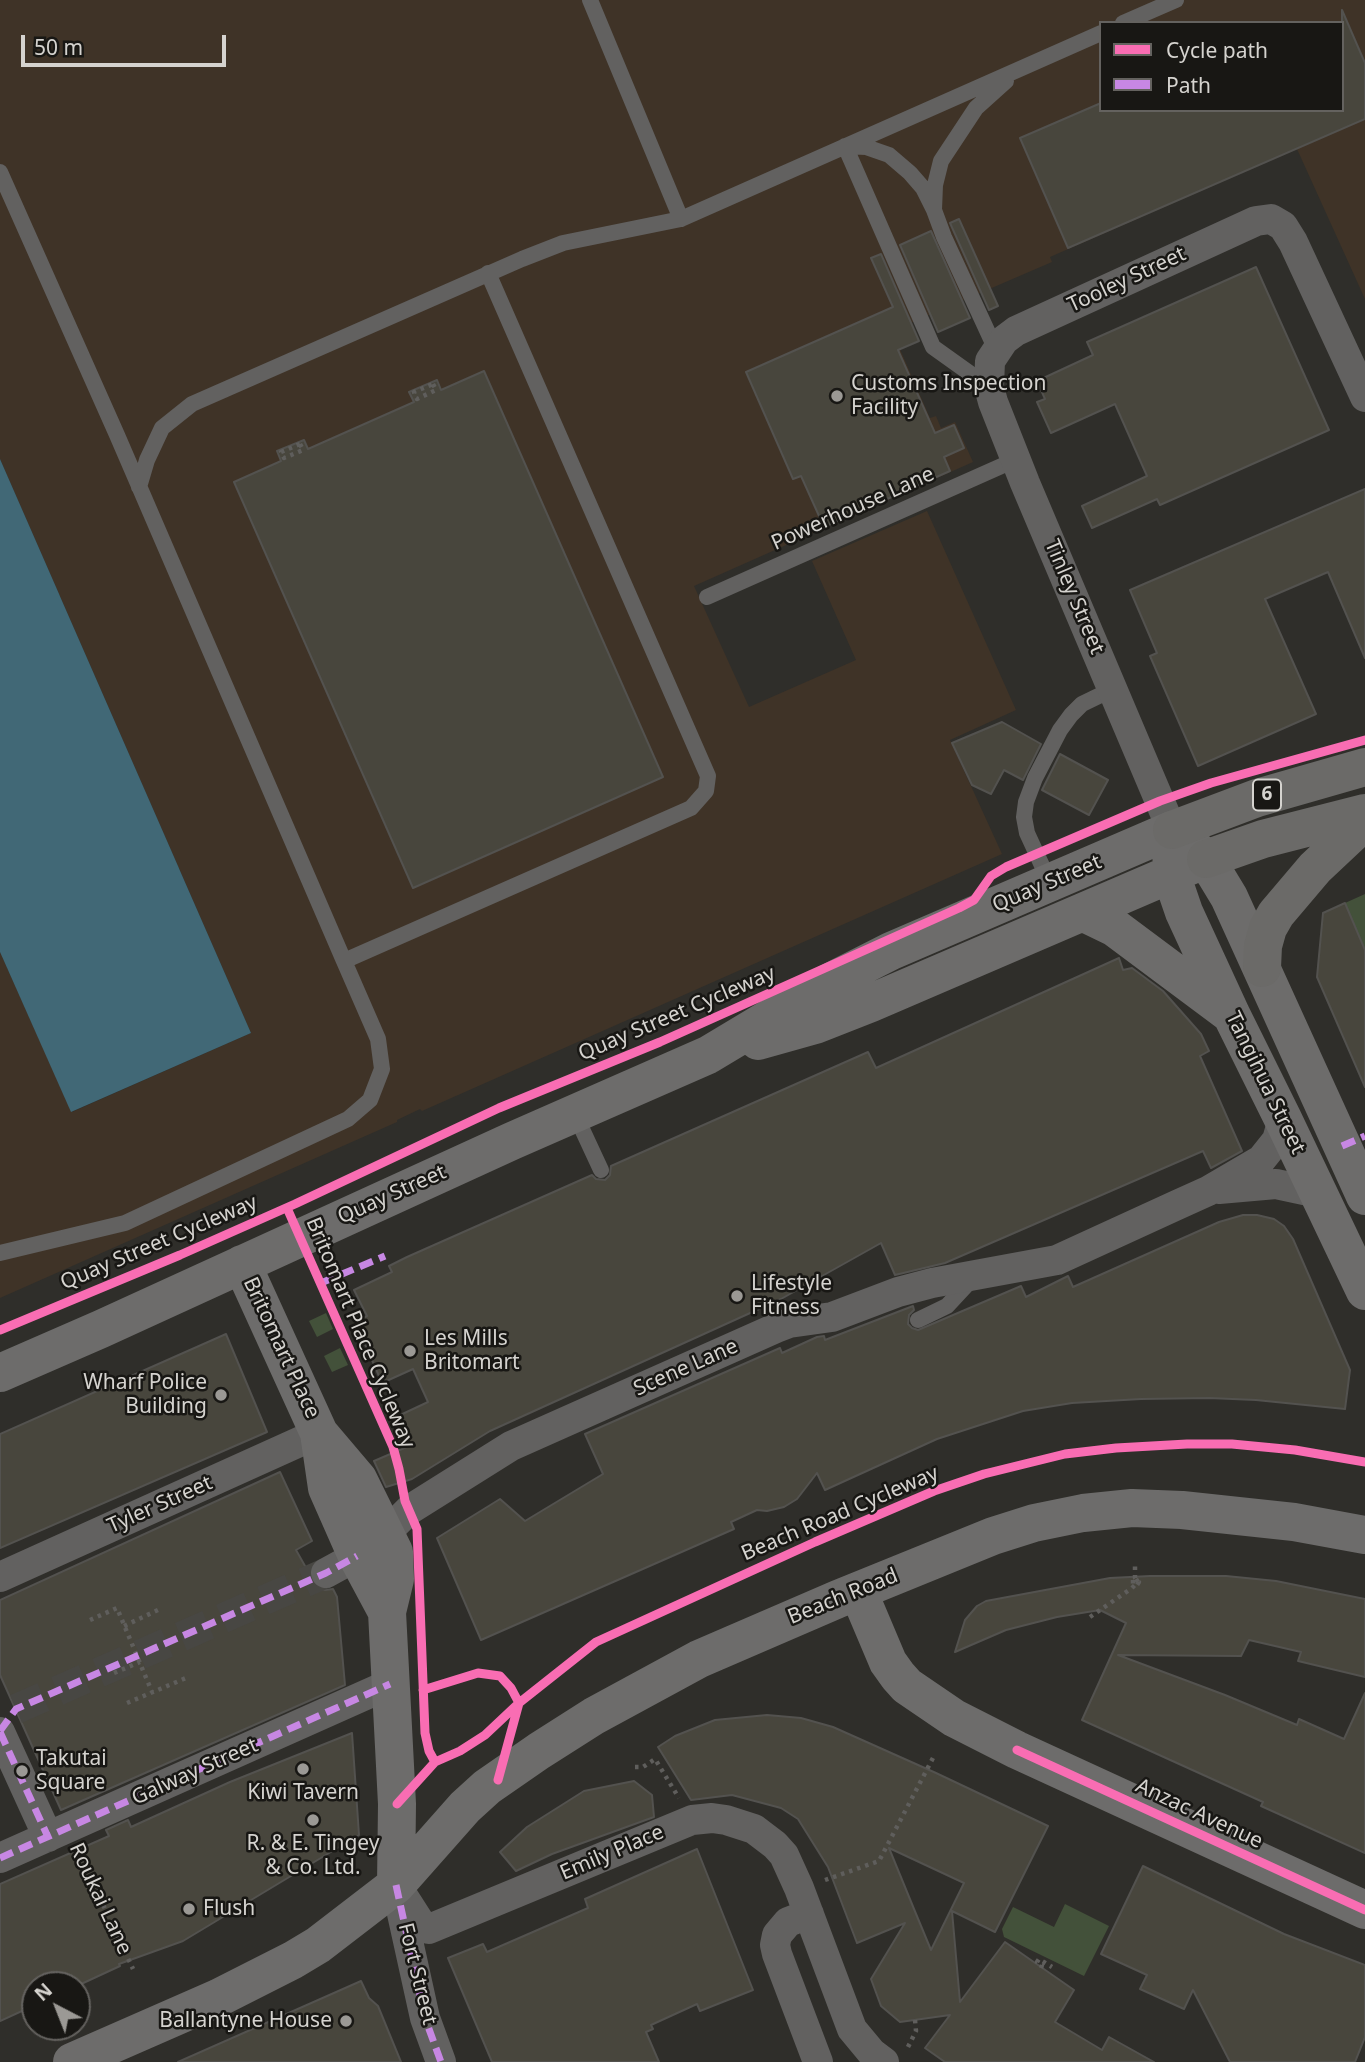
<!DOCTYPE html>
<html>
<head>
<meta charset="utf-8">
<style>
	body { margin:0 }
	#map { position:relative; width:1365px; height:2062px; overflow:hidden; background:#2f2e2a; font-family:"Noto Sans",sans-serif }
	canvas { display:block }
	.legend { position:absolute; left:1099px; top:21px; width:245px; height:91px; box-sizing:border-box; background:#181714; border:2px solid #64625f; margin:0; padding:9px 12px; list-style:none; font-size:21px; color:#d5d3cf }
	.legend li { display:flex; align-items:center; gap:14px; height:35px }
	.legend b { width:35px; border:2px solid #64625f }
	.north { position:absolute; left:21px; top:1971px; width:70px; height:70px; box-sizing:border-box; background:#181714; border:2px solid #64625f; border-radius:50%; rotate:318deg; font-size:19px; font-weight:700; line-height:28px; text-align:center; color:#d5d3cf }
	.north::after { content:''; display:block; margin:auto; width:24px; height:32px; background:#9b9995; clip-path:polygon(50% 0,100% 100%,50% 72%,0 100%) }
	.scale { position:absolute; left:21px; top:35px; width:205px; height:32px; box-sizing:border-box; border:4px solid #d5d3cf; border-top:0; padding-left:9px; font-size:21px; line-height:24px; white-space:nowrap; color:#d5d3cf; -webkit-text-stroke:5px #181714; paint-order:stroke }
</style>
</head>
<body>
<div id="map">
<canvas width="1365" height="2062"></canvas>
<ul class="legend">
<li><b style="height:9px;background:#f96db3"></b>Cycle path</li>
<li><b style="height:9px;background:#c787e3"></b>Path</li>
</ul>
<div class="north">N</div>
<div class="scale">50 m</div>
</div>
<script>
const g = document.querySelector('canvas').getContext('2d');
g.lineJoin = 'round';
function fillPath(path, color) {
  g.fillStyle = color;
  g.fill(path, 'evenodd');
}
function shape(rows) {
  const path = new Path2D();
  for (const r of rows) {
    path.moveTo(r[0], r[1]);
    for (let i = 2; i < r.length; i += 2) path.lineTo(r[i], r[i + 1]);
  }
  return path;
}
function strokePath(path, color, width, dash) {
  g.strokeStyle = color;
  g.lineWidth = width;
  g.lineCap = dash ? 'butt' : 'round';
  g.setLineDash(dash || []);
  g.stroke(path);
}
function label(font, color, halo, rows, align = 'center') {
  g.font = font + ' "Noto Sans",sans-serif';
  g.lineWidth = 5;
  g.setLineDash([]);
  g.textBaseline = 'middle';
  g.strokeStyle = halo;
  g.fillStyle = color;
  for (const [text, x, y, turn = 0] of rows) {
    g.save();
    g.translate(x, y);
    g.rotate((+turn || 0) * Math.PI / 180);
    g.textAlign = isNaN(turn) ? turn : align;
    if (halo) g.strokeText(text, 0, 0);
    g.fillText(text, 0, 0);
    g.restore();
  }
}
fillPath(shape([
	[0,0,1365,0,1365,299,1297,149,1050,257,1052,262,892,331,930,418,936,416,941,428,955,422,973,462,694,586,749,707,856,660,812,561,927,511,1016,710,950,740,1002,854,422,1111,420,1109,397,1120,397,1122,0,1298,0,952,72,1112,251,1033,0,459],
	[1101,23,1342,23,1342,110,1101,110]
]), '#3f3327');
fillPath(shape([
	[1365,894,1365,950,1345,903],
	[326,1313,333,1329,317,1337,309,1321],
	[340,1348,348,1365,332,1372,324,1356],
	[1065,1904,1109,1926,1084,1976,1004,1937,1002,1929,1013,1907,1054,1927]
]), '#43513a');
fillPath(shape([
	[0,459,251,1033,71,1112,0,952]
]), '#416876');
const building = shape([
	[1342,10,1365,63,1365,119,1068,248,1020,138,1101,103,1101,110,1342,110,1342,10],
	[959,219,998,306,989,310,950,223,959,219],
	[931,231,970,318,938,332,900,245,931,231],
	[881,254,919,341,898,350,935,433,954,425,964,448,944,457,950,471,824,527,801,476,793,479,746,372,893,307,871,258,881,254],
	[1256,267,1329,430,1160,505,1157,499,1092,528,1082,506,1147,476,1115,404,1051,433,1037,402,1045,399,1037,381,1093,355,1087,342,1256,267],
	[484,371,663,777,413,888,234,482,281,461,277,451,304,440,308,449,414,402,409,392,437,380,441,390,484,371],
	[1365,489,1365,658,1328,572,1265,599,1316,714,1198,766,1150,656,1157,653,1130,590,1365,489],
	[1002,722,1041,744,1023,780,1004,770,991,794,972,785,952,743,1002,722],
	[1060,754,1108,780,1089,815,1042,790,1060,754],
	[1345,903,1365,950,1365,1087,1317,977,1323,913,1345,903],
	[1119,958,1123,970,1132,968,1163,991,1201,1034,1209,1051,1200,1056,1242,1151,1211,1168,1203,1151,945,1263,895,1275,881,1243,781,1299,490,1431,412,1479,386,1487,374,1461,409,1446,396,1417,428,1402,413,1369,382,1383,355,1321,367,1316,354,1290,392,1272,389,1266,407,1257,592,1175,596,1179,605,1180,610,1175,611,1166,868,1052,876,1068,1119,958],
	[1243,1215,1257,1215,1274,1219,1284,1226,1293,1239,1350,1370,1345,1409,1256,1400,1209,1398,1141,1399,1072,1403,1023,1411,937,1439,825,1490,817,1473,797,1499,784,1507,767,1511,757,1510,731,1522,734,1529,481,1640,437,1538,500,1499,525,1521,603,1474,585,1434,780,1348,782,1353,817,1337,824,1336,825,1340,913,1306,914,1310,909,1315,908,1324,912,1328,918,1330,1021,1286,1026,1297,1068,1276,1073,1287,1219,1222,1243,1215],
	[226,1334,267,1432,0,1548,0,1434,226,1334],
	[280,1472,312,1541,296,1550,309,1573,311,1582,318,1588,325,1590,333,1589,337,1597,345,1685,61,1810,0,1675,0,1600,280,1472],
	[1150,1576,1226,1576,1276,1581,1365,1599,1365,1677,1298,1661,1301,1652,1249,1640,1241,1656,1118,1655,1225,1695,1297,1725,1299,1719,1344,1739,1365,1693,1365,1853,1261,1806,1263,1802,1082,1720,1126,1623,1100,1610,1057,1617,1006,1630,955,1652,965,1620,977,1606,986,1601,1110,1578,1150,1576],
	[767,1715,801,1718,833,1727,936,1773,1048,1826,995,1932,952,1911,960,2002,1005,1942,1074,1990,1055,2022,1102,2050,1109,2037,1154,2062,945,2062,925,2048,950,2015,900,2022,881,2006,871,1979,905,1923,857,1943,828,1867,798,1819,781,1808,732,1795,691,1800,658,1747,675,1736,715,1720,767,1715],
	[889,1848,964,1883,931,1950,914,1909,889,1848],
	[352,1733,359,1835,183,1941,119,1964,120,1966,79,1985,35,1985,35,2005,0,2021,0,1884,109,1836,106,1830,128,1820,131,1827,230,1782,352,1733],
	[634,1781,652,1795,654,1817,552,1854,516,1871,500,1852,527,1827,584,1791,634,1781],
	[697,1849,753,1990,700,2011,697,2004,651,2025,653,2029,646,2032,659,2062,492,2062,448,1958,483,1944,487,1952,588,1908,585,1899,697,1849],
	[1143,1866,1284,1934,1365,1965,1365,2037,1355,2062,1230,2062,1193,1990,1184,2009,1140,1989,1147,1975,1101,1954,1143,1866],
	[361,1981,369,1998,378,2006,401,2062,178,2062,361,1981]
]);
fillPath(building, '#48463d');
strokePath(building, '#53524f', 2);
strokePath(shape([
	[16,1709,326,1573]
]), '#484743', 30, [30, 15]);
strokePath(shape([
	[433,384,436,390,417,399,414,392,433,384],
	[300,444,303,450,284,458,281,452,300,444],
	[1133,1580,1133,1584,1137,1585,1139,1582,1135,1578,1135,1563],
	[1090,1617,1132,1588],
	[90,1620,117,1608,152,1692],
	[124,1626,158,1610],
	[114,1673,140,1662],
	[127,1703,186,1678],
	[635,1767,643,1767,655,1759,679,1798],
	[78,1851,133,1969],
	[825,1880,879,1861,934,1756],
	[1041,1968,1042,1965,1037,1962,1039,1959,1052,1967],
	[908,2047,916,2031,915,2020]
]), '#5f5e5c', 4.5, [3.5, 5]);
strokePath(shape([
	[590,0,681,219],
	[1123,23,1176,0],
	[0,172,117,435,344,961,691,808,706,791,708,776,488,273],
	[934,210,923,188,910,173,889,155,866,147,845,146,933,347,989,387],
	[996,350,944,237,934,210,935,185,941,161,976,108,1006,81],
	[139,487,147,460,162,428,192,404,522,259,563,243,681,219,1101,33],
	[707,597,1015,460],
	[1050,883,1027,833,1024,817,1026,802,1035,778,1060,730,1071,715,1082,704,1113,689],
	[575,1114,601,1170],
	[0,1253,125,1223,348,1119,370,1100,382,1069,378,1039,344,961],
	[918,1320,947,1306,973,1278]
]), '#626160', 16);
strokePath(shape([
	[1172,830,1025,483,993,402,989,387,990,361,1004,340,1016,331,1256,221,1271,219,1283,226,1293,242,1365,397],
	[1219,1189,1276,1184,1318,1193],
	[386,1533,409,1510,511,1446,776,1328,789,1323,832,1317,898,1292,932,1283,1057,1260,1177,1205,1208,1191,1261,1160,1277,1140,1283,1119],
	[326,1573,357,1556],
	[0,1577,319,1433],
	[0,1732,48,1837],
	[0,1858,390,1684],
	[396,1885,421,1924,429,1929,692,1820,712,1818,726,1820,754,1829,775,1845,784,1855,799,1888,852,2029,872,2053,884,2062],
	[399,1900,425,2018,441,2062],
	[809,1914,788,1922,777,1935,775,1945,777,1954,818,2062]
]), '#626160', 30);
strokePath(shape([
	[1187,842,1206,859,1229,897,1365,1196],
	[1172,849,1171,874,1184,912,1231,1014,1283,1119,1365,1291],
	[1084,913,1115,928,1229,1013],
	[758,1041,815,1025,871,1003,1206,859],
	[242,1264,319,1433,327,1488,357,1556,387,1612],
	[0,1373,101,1329,512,1141,708,1055,828,983,891,951,1172,830],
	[319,1433,358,1479,394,1552,395,1579,387,1612,397,1804,396,1885],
	[858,1591,888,1662,898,1676,907,1686,954,1718,1017,1750,1365,1910],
	[72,2062,218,1998,293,1960,318,1945,396,1885,465,1807,487,1787,539,1751,594,1716,699,1659,838,1599,993,1536,1034,1523,1083,1513,1132,1508,1182,1510,1294,1522,1365,1535]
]), '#6d6c6b', 38);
strokePath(shape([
	[1172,830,1257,798,1365,767],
	[1206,859,1263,839,1365,813],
	[1262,968,1263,946,1268,928,1276,914,1315,868,1365,821]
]), '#6b6a68', 38);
strokePath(shape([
	[1132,1588,1138,1582,1136,1579,1133,1580]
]), '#5f5e5c', 4.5, [3.5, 5]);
strokePath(shape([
	[1342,1146,1365,1136],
	[321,1283,385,1256],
	[0,1731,16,1709,326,1573,357,1556],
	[0,1732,48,1837],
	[0,1858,390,1684],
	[396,1885,425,2018,441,2062]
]), '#c787e3', 7, [14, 7]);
strokePath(shape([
	[287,1208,393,1447,399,1469,405,1501,417,1529,425,1733,429,1751,435,1762],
	[0,1330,180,1255,295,1204,499,1108,660,1042,959,908,974,900,991,876,1006,867,1160,801,1211,783,1365,740],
	[423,1690,478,1673,500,1676,511,1688,519,1703,498,1780],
	[1017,1750,1365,1910],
	[397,1804,435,1762,460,1751,485,1735,519,1703,596,1642,815,1542,934,1491,984,1474,1065,1454,1116,1448,1187,1444,1232,1444,1295,1450,1365,1462]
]), '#f96db3', 9);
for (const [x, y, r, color] of [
	[837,396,7,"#9b9995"],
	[737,1296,7,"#9b9995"],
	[410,1351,7,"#9b9995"],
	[221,1395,7,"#9b9995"],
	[303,1769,7,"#9b9995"],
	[22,1771,7,"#9b9995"],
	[313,1820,7,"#9b9995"],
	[189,1909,7,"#9b9995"],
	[346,2021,7,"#9b9995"]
]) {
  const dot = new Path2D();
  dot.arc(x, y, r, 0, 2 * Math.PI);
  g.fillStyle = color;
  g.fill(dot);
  strokePath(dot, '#181714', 2.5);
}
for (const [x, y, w] of [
	[1267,795,28]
]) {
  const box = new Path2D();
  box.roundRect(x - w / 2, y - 15.5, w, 31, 5);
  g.fillStyle = '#181714';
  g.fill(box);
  strokePath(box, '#d5d3cf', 2);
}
label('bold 19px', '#d5d3cf', null, [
	["6",1267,795]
]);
label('21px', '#d5d3cf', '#181714', [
	["Tooley Street",1127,280,-25],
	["Powerhouse Lane",853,509,-24],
	["Tinley Street",1074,597,67],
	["Quay Street",1047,884,-23],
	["Quay Street Cycleway",677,1014,-23],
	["Tangihua Street",1265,1083,64],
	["Quay Street",392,1195,-24],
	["Quay Street Cycleway",159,1243,-23],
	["Britomart Place Cycleway",360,1333,67],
	["Britomart Place",281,1348,65],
	["Scene Lane",686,1368,-24],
	["Tyler Street",160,1505,-24],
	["Beach Road Cycleway",840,1514,-23],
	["Beach Road",843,1597,-22],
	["Galway Street",195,1772,-24],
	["Anzac Avenue",1199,1814,25],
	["Emily Place",612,1853,-23],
	["Roukai Lane",100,1899,65],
	["Fort Street",417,1974,76]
]);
label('21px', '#d5d3cf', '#181714', [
	["Customs Inspection",851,384],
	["Facility",851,408],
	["Lifestyle",751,1284],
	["Fitness",751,1308],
	["Les Mills",424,1339],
	["Britomart",424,1363],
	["Wharf Police",207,1383,"right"],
	["Building",207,1407,"right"],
	["Takutai",36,1759],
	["Square",36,1783],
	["Kiwi Tavern",303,1793,"center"],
	["R. & E. Tingey",313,1844,"center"],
	["& Co. Ltd.",313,1868,"center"],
	["Flush",203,1909],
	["Ballantyne House",332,2021,"right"]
], 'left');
</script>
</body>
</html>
